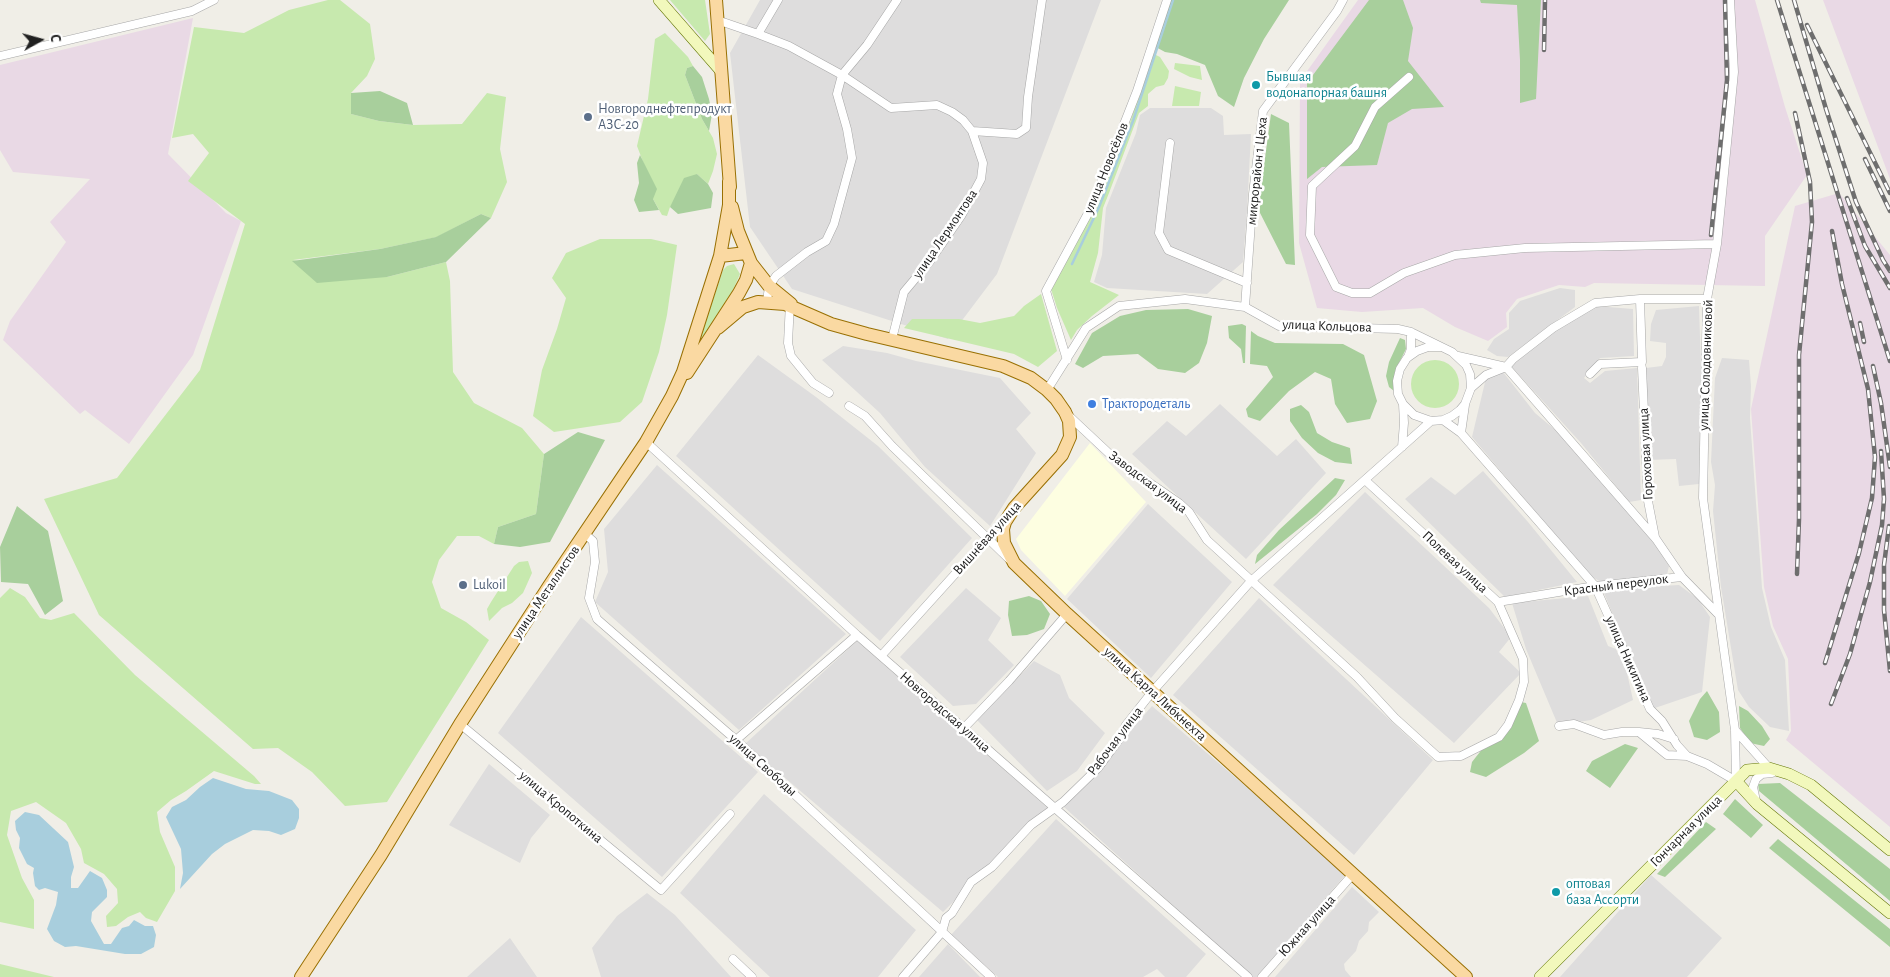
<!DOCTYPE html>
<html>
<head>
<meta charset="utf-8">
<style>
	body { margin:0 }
	#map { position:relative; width:1890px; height:977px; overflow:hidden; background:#f0eee7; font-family:"Alegreya Sans",sans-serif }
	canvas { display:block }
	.north { position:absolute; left:15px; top:15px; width:50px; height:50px; -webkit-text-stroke:4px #fff; paint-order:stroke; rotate:83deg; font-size:14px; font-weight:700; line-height:20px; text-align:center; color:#202020 }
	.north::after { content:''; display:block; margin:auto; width:18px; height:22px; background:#202020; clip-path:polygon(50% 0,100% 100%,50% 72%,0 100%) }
</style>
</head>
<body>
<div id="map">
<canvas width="1890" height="977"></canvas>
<div class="north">С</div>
</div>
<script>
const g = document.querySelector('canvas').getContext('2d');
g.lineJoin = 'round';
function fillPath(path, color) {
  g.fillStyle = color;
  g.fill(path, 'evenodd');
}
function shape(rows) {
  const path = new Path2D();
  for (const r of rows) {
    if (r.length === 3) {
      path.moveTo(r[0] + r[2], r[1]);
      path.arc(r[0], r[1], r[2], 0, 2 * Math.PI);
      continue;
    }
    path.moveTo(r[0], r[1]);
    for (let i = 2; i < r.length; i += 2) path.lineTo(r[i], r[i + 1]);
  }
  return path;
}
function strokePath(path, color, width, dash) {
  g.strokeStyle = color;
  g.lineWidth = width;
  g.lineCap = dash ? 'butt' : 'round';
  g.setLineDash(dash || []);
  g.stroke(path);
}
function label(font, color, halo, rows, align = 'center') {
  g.font = font + ' "Alegreya Sans",sans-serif';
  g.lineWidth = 5;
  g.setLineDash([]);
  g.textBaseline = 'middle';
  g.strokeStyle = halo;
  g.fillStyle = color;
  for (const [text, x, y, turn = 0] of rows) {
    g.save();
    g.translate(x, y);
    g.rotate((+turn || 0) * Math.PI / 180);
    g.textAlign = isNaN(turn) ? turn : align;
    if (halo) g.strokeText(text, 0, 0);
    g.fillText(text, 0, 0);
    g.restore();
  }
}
fillPath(shape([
	[760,0,1101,0,997,274,948,339,792,289,750,227,730,53],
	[1150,108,1211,108,1223,116,1224,135,1251,134,1247,211,1243,262,1207,294,1107,288,1094,282,1102,255,1106,208,1136,133,1140,115],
	[1560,288,1575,290,1575,307,1508,357,1497,356,1487,350,1494,339,1509,329,1509,313,1520,301],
	[1596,306,1633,309,1634,356,1600,358,1584,378,1590,383,1605,371,1637,368,1641,500,1629,502,1581,443,1511,366,1547,336],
	[1699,306,1701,367,1699,484,1679,486,1676,459,1648,460,1646,368,1662,366,1666,357,1666,343,1650,341,1651,324,1656,310],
	[843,346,887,353,916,361,1000,378,1031,413,1016,429,1036,453,990,526,925,467,880,413,822,360],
	[758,355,816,397,878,446,972,538,880,641,676,456],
	[1722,358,1749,360,1751,386,1750,418,1762,588,1771,627,1785,660,1789,731,1770,727,1749,707,1738,690,1731,648,1721,587,1713,511,1715,485,1711,462,1715,378],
	[1503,372,1535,413,1565,438,1647,533,1669,566,1667,575,1601,582,1589,575,1472,437,1486,378],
	[1220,404,1277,456,1296,439,1326,473,1246,559,1132,454,1167,421,1186,436],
	[657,465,846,634,739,730,595,602,608,572,604,529],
	[1483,471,1528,522,1577,582,1505,597,1405,499,1431,477,1455,495],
	[1365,492,1489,608,1511,637,1499,652,1521,673,1454,743,1273,585],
	[1148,504,1232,582,1151,678,1067,599],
	[1679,585,1698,599,1710,617,1702,692,1652,709,1604,593,1642,587],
	[966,588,1001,618,988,640,1014,665,976,704,953,706,900,657],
	[1588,596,1608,646,1616,649,1627,673,1633,700,1591,720,1558,725,1526,649,1512,603],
	[1259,598,1433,760,1354,855,1173,695],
	[581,617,758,772,662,877,498,733],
	[857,641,1048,808,943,912,745,744],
	[1034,661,1060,675,1069,698,1105,733,1077,771,1047,791,977,720],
	[1152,706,1347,873,1257,977,1252,977,1064,807],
	[489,764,550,815,531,838,520,863,449,825],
	[764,794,916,930,878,977,770,977,680,893],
	[1056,819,1206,954,1186,977,1165,977,1157,969,1143,977,998,977,951,935],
	[1651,875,1722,938,1687,977,1560,977],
	[1352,887,1379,912,1369,922,1368,931,1359,941,1356,951,1344,964,1345,970,1351,977,1275,977],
	[647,893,675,915,731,977,601,977,592,948,617,916],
	[510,938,537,977,467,977],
	[948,944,980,977,919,977]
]), '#dedddd');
fillPath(shape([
	[1358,0,1755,0,1785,107,1807,175,1765,236,1765,286,1594,283,1585,287,1559,285,1517,299,1506,313,1507,327,1488,341,1455,327,1423,308,1362,312,1317,308,1299,243,1300,81],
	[1823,0,1890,0,1890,179],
	[193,18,168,154,226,213,241,221,193,355,129,444,85,410,80,414,3,340,10,321,66,242,50,222,90,179,13,172,0,150,0,65],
	[1839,193,1890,255,1890,827,1786,740,1791,731,1788,659,1773,626,1764,587,1751,409,1795,206]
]), '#e9d9e5');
fillPath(shape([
	[1090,443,1146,502,1065,596,1021,550,1016,539]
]), '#fdfee1');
fillPath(shape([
	[328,0,340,0,370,24,375,59,367,76,351,93,351,114,379,121,413,125,462,124,487,93,506,97,500,149,507,182,491,218,481,214,437,237,380,249,293,260,387,277,446,262,450,281,453,372,474,403,522,428,544,454,536,514,498,527,494,544,479,536,457,536,439,560,432,582,441,608,466,622,489,640,387,802,345,806,312,772,278,748,253,749,99,615,44,499,117,478,200,370,245,224,188,181,209,153,193,134,172,138,194,27,244,33,289,10],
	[670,0,705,0,710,34,705,41],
	[665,33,688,57,693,66,687,68,685,75,702,119,713,138,717,154,713,171,708,184,697,174,670,207,667,216,662,215,653,199,645,167,637,146,648,99,655,39],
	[1152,53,1160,57,1169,71,1168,78,1164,85,1156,87,1148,94,1148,106,1139,113,1109,193,1103,208,1098,253,1090,282,1119,295,1092,316,1077,330,1071,340,1057,308,1051,289,1095,207,1128,129],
	[1175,63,1200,66,1202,80,1190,77,1174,69],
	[1175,86,1201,92,1199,106,1172,106],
	[600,239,651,239,677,245,667,315,659,352,642,402,620,422,554,432,533,416,542,370,557,329,566,298,552,278,566,253],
	[734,264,740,274,733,290,702,343,699,341,723,270,727,266],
	[1041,294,1057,351,1038,367,1014,354,904,328,912,319,959,319,980,323,1014,316,1024,306],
	[1435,384,24],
	[528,561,532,573,523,593,512,603,502,608,489,621,487,609,491,602,514,566,519,562],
	[10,588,25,597,40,618,51,620,74,613,135,675,254,776,261,784,255,784,214,771,186,791,171,800,157,812,160,832,175,867,175,891,157,922,146,918,140,912,128,917,116,926,107,927,106,916,118,903,117,889,104,874,84,863,81,849,66,823,36,802,11,811,7,835,22,878,34,900,34,929,0,922,0,598],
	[0,964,54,977,0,977]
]), '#c7e9ae');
fillPath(shape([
	[1171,0,1289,0,1264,39,1244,78,1234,107,1218,96,1205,65,1177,54,1165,52,1154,46],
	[1369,0,1403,0,1413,28,1408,61,1444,107,1412,109,1388,123,1377,165,1322,167,1307,179,1307,83],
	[1480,0,1541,0,1536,99,1520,103,1520,60,1517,5,1481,3],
	[693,66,702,77,709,99,712,114,709,131,702,119,685,75,687,68],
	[380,91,407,103,413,125,379,121,351,114,351,93],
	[1271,114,1289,123,1295,265,1286,264,1258,209],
	[640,155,657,189,653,199,659,210,639,212,634,200,639,183,637,163],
	[697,174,708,184,713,193,711,208,678,214,670,207,684,178],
	[481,214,491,218,446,262,387,277,317,283,292,261,380,249,436,237],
	[1188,309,1212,316,1207,343,1199,363,1185,373,1158,369,1138,354,1103,356,1083,368,1075,364,1092,333,1120,316,1146,310],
	[1242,324,1246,326,1245,363,1243,363,1241,349,1229,338,1228,326],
	[1251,331,1258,336,1275,343,1343,344,1364,355,1377,401,1370,419,1347,423,1335,404,1331,379,1315,372,1289,391,1260,421,1248,417,1246,409,1273,377,1267,366,1250,364],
	[1400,338,1405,340,1406,349,1395,371,1394,391,1389,387,1386,376,1389,362],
	[1301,405,1309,412,1317,433,1332,442,1350,448,1352,464,1335,462,1318,453,1302,438,1290,421,1290,409],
	[578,432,605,440,550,542,520,547,494,544,498,527,536,514,544,454],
	[1335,478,1345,480,1336,495,1317,514,1255,564,1257,555,1279,530],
	[17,506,48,531,63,601,45,615,28,584,1,582,0,547],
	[1029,596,1041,601,1050,614,1044,629,1027,635,1012,636,1008,615,1009,601],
	[1707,691,1719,712,1720,732,1707,740,1694,737,1689,721,1700,699],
	[1521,702,1526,703,1539,741,1524,753,1486,777,1470,772,1472,762,1483,748,1499,738],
	[1739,706,1748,711,1762,726,1770,739,1764,746,1750,743,1740,728],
	[1625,744,1638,748,1610,788,1586,771,1592,761],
	[1780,783,1890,869,1890,901,1759,791,1758,784],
	[1735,799,1763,825,1751,838,1723,814],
	[1706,822,1716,829,1665,877,1657,874],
	[1778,839,1890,929,1890,947,1769,848]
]), '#a8cf9c');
fillPath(shape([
	[213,778,246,789,269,791,292,800,299,809,299,818,295,829,281,835,269,831,253,830,225,844,212,854,180,889,183,873,181,849,166,817,172,807,186,800,200,787],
	[25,812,39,815,68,842,74,867,71,877,71,888,78,888,90,871,102,878,107,890,107,897,92,912,91,921,104,944,111,944,122,928,129,926,134,920,145,926,153,926,156,935,154,947,141,954,125,954,76,946,65,947,54,941,47,929,56,905,58,892,45,888,39,890,35,886,33,873,34,868,27,864,19,848,20,838,16,830,15,821]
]), '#a8cedd');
strokePath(shape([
	[1072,264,1099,207,1133,121,1173,0]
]), '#a8cedd', 2.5);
const street = shape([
	[1730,0,1734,72,1717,244,1707,299,1703,498,1735,730,1736,781],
	[717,20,758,34,778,0],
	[758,34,789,46,842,75,891,108,937,105,952,112,963,120,972,131],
	[0,56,192,11,214,0],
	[1409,77,1375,107,1355,146,1312,186,1310,235,1336,287,1352,293,1370,293,1404,273,1455,255,1525,248,1717,244],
	[1170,143,1159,233,1168,250,1247,283],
	[767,302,769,286,776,276,807,252,826,241,834,224,852,158,847,129,837,94,842,75,867,45,897,0],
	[790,303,788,343,791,356,813,383,829,393],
	[1245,307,1253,194,1263,111,1337,11,1343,0],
	[892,339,904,292,930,261,961,216,981,179,983,163,972,131,1017,134,1026,128,1028,97,1042,0],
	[1458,356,1506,367],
	[1408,357,1411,349,1411,332],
	[1067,360,1046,291,1092,206,1137,91,1167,0],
	[1506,367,1656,539,1682,577,1719,615],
	[1506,367,1513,359,1553,328,1595,303,1640,299,1707,299],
	[1642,368,1648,501,1655,537],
	[1590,374,1600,364,1642,362,1640,299],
	[1471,388,1486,375,1506,367],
	[1047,390,1086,328,1119,306,1185,299,1245,307,1279,326,1398,329,1411,332,1452,352,1466,365,1470,374,1471,388,1465,404,1460,410,1452,416,1443,420,1431,421,1414,415,1403,404,1398,394,1397,381,1400,369,1407,358,1417,351,1428,347,1440,347],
	[849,406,865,416,892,446,1009,559],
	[1068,415,1115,459,1179,503,1189,512,1207,540,1357,677,1395,718,1438,757,1461,756,1499,737,1508,725,1519,700,1524,682,1523,659,1498,602,1365,480],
	[1443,420,1461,433,1595,586,1650,709,1662,721,1677,745,1687,756,1707,764,1736,781],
	[1461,433,1465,405],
	[646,442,857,635,1248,977],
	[1402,447,1404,423,1403,404],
	[585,534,593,541,595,562,589,598,597,619,736,740,991,977],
	[1498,602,1595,586,1682,577],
	[881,656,1002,522],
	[460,724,661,890,730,814],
	[1559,726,1574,724,1604,735,1622,732,1639,732,1658,734,1674,739],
	[964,728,1009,681,1067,614],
	[1735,730,1769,768],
	[1640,733,1667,755,1687,756],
	[736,740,857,635],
	[1756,801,1753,787,1756,779,1762,774,1772,773],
	[733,959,752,977],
	[903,977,942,932,946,918,952,913,971,882,992,867,1031,825,1063,802,1098,768,1120,738,1126,725,1152,692,1251,581,1431,421],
	[1262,977,1353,874]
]);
const secondary = shape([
	[659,0,720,70],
	[1736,781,1757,804,1890,913],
	[1540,977,1747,770,1769,768,1789,774,1811,785,1890,850]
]);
const primary = shape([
	[716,0,730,187],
	[732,207,738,231,751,263,769,286,791,304],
	[720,256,746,253],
	[718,328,743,307,758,302,785,304,831,324,867,334,1003,366,1031,378,1047,390,1056,399,1065,412,1069,421,1070,437,1062,455,1014,508,1005,522,1003,529,1004,543,1014,563,1067,614,1466,977],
	[687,373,739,293,746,280,751,263],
	[301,977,381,855,460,724,549,586,646,442,672,396,683,372,720,256,729,205,729,181]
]);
strokePath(street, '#a7a7a7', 9);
strokePath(secondary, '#647707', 12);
strokePath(primary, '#997003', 14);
strokePath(street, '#fff', 8);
strokePath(secondary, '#f2f8bc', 11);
strokePath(primary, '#fad9a2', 12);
const rail = shape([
	[1777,0,1890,361],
	[1794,0,1826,109,1856,202,1883,260,1890,271],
	[1807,25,1890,193],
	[1544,50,1545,0],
	[1795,113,1810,182,1812,222,1799,355,1799,519,1797,574],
	[1865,159,1890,211],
	[1847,198,1865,246,1890,288],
	[1711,235,1727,80,1725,0],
	[1860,323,1864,342],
	[1873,366,1881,403,1890,467],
	[1889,526,1884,565,1884,610,1890,671],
	[1825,663,1859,553,1872,498,1875,457,1868,389,1842,284,1832,231],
	[1831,704,1850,654,1870,582,1882,525,1884,499,1881,451]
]);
strokePath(rail, '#6e6e6e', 4.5);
strokePath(rail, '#fff', 2.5, [8]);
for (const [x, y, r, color] of [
	[1256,85,5,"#0f9aa8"],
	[588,117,5,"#5c6f8a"],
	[1092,404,5,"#3f7fe0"],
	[463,585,5,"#5c6f8a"],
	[1556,892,5,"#0f9aa8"]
]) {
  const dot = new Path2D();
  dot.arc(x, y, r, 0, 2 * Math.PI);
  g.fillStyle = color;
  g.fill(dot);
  strokePath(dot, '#fff', 2);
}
label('14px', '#0d838f', '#fff', [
	["Бывшая",1266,77],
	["водонапорная башня",1266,93],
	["оптовая",1566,884],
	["база Ассорти",1566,900]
], 'left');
label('14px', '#4e5e75', '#fff', [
	["Новгороднефтепродукт",598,109],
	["АЗС-20",598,125],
	["Lukoil",473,585]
], 'left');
label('14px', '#202020', '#fff', [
	["улица Новосёлов",1106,168,-68],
	["микрорайон 1 Цеха",1257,171,-84],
	["улица Лермонтова",945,234,-56],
	["улица Кольцова",1327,326,2],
	["улица Солодовниковой",1706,365,-88],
	["Гороховая улица",1646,454,-93],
	["Заводская улица",1148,482,37],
	["Вишнёвая улица",987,538,-48],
	["Полевая улица",1455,562,43],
	["Красный переулок",1616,585,-7],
	["улица Металлистов",546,592,-56],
	["улица Никитина",1628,659,66],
	["улица Карла Либкнехта",1155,694,42],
	["Новгородская улица",945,712,41],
	["Рабочая улица",1115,741,-53],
	["улица Свободы",763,765,42],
	["улица Кропоткина",561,807,40],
	["Гончарная улица",1686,831,-45],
	["Южная улица",1307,926,-48]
]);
label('14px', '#366cbe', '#fff', [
	["Трактородеталь",1102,404]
], 'left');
</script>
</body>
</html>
